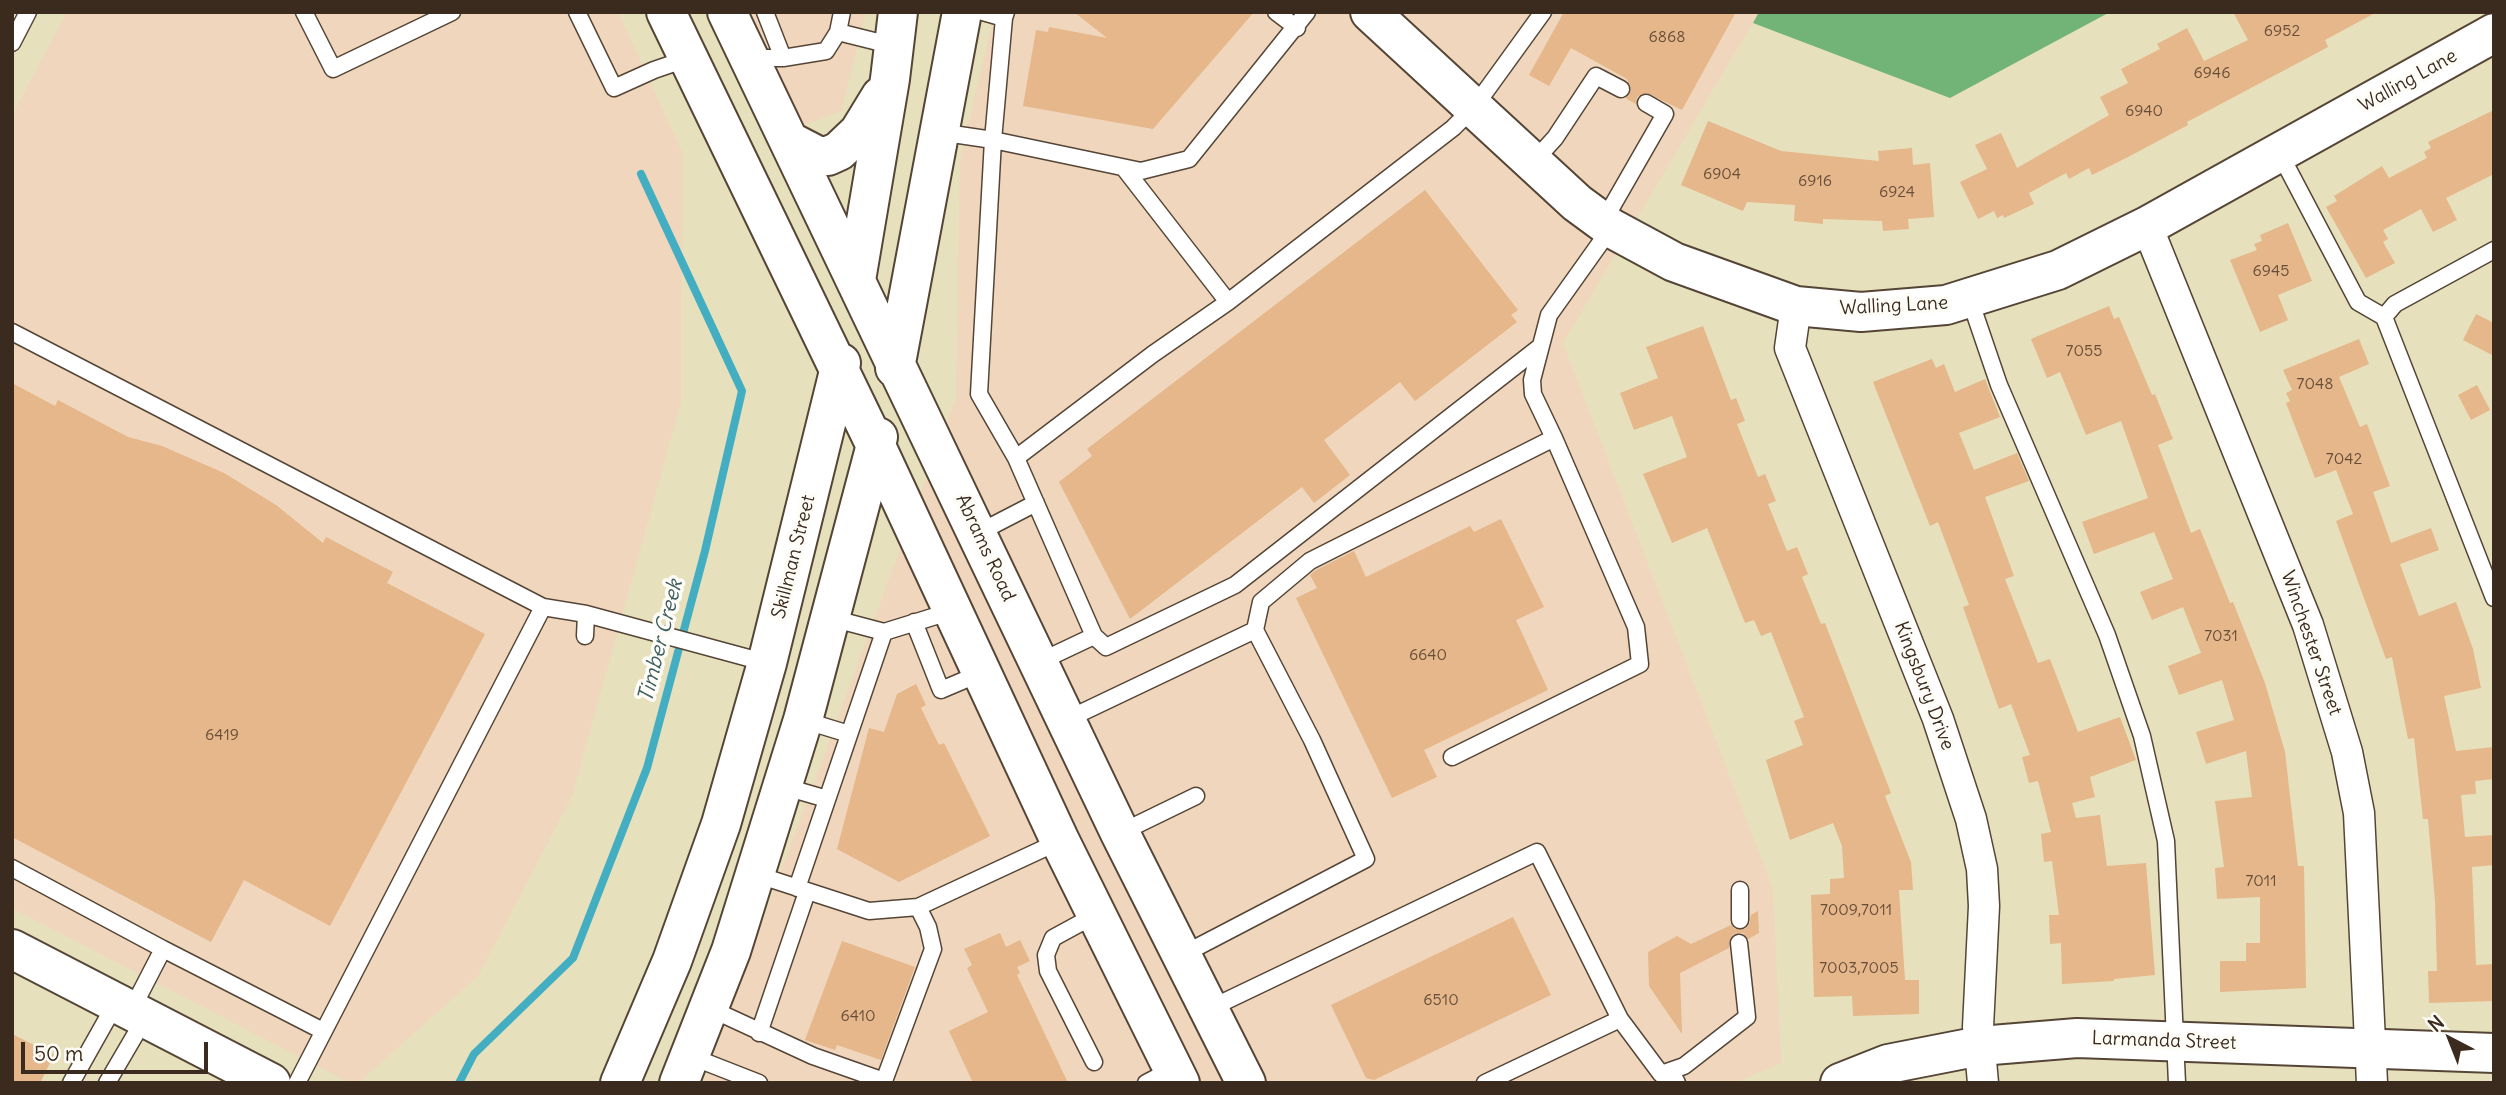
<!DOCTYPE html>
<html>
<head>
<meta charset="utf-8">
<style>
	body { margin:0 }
	#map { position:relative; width:2506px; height:1095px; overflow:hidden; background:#e7e0bc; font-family:Delius,sans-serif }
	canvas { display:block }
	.frame { position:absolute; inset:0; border:14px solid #3b2a1e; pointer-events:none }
	.north { position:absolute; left:2415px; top:1004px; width:70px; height:70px; -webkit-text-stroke:5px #fdfcf7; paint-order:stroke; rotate:318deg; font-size:19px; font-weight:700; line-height:28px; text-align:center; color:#3b2a1e }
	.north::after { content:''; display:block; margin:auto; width:24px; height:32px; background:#3b2a1e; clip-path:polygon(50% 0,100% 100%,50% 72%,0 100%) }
	.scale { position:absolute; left:21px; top:1042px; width:187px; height:32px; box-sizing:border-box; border:4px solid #3b2a1e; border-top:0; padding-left:9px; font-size:21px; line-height:24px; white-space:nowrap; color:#3b2a1e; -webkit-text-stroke:5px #fdfcf7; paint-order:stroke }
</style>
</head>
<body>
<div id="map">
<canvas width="2506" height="1095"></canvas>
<div class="frame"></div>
<div class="north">N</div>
<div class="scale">50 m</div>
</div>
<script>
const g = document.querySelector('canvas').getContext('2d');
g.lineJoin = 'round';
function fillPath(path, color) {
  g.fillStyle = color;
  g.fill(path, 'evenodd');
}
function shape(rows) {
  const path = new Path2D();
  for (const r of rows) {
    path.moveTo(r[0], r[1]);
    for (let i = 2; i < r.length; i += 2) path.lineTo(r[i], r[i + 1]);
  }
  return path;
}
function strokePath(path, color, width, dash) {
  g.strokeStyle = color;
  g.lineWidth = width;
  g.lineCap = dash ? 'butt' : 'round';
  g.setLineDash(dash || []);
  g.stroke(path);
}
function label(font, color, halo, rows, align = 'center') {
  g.font = font + ' Delius,sans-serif';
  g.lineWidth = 7;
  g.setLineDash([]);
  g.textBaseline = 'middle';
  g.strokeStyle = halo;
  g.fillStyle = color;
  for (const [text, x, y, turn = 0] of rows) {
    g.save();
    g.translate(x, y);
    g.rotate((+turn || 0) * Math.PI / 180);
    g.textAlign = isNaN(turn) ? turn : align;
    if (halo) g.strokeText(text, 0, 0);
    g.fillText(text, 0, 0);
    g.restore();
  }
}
fillPath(shape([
	[67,12,618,12,682,152,681,402,572,796,478,976,358,1083,350,1083,12,908,12,116],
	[743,12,866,12,841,111,797,128],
	[995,12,1759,12,1563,343,1773,889,1781,1063,1734,1083,703,1083,956,398,960,160]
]), '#efd6bc');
fillPath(shape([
	[1759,12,2110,12,1950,98,1753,23]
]), '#72b478');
strokePath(shape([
	[459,1083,474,1054,573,958,647,768,705,551,742,391,641,174]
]), '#43aec2', 8);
fillPath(shape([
	[1074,12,1254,12,1153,129,1023,106,1036,30,1048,32,1049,27,1107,38],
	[1564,12,1736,12,1682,110,1647,93,1637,97,1636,104,1625,98,1631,89,1627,79,1571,48,1549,86,1529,75],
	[2233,12,2377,12,2325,40,2328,47,2187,122,2188,125,2130,156,2092,175,2089,168,2069,179,2066,173,2029,193,2034,204,2004,218,2003,215,1997,218,1994,211,1978,219,1960,182,1987,169,1975,145,2001,133,2017,168,2109,115,2100,97,2128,83,2121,69,2160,49,2157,44,2187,28,2204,61,2248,40],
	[2494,110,2494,174,2446,198,2457,220,2433,232,2421,209,2383,230,2388,239,2383,242,2395,263,2366,278,2326,207,2337,201,2334,196,2382,166,2389,178,2427,158,2424,152,2431,148,2428,142],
	[1708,121,1781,151,1879,161,1878,151,1912,148,1913,165,1930,163,1934,217,1908,219,1909,229,1883,231,1882,221,1823,219,1823,224,1794,221,1795,205,1747,202,1743,211,1681,185],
	[1425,190,1518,310,1511,315,1517,322,1415,401,1400,382,1324,440,1350,475,1314,503,1302,487,1130,619,1059,482,1092,456,1087,449],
	[2288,223,2312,281,2278,295,2288,320,2260,332,2230,260,2257,250,2254,244,2262,241,2260,235],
	[2109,306,2114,319,2119,317,2152,395,2155,394,2173,439,2158,445,2191,533,2200,529,2230,603,2233,602,2265,683,2285,752,2298,866,2304,866,2306,988,2220,992,2220,961,2246,961,2246,943,2260,943,2260,897,2217,899,2215,868,2224,867,2215,801,2252,797,2246,751,2206,764,2196,732,2234,720,2222,680,2179,695,2168,666,2201,653,2183,607,2152,620,2140,592,2173,579,2154,532,2094,554,2082,522,2148,498,2121,421,2086,435,2060,372,2047,378,2031,339],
	[2476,314,2494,323,2494,356,2463,340],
	[1703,326,1731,400,1736,398,1745,421,1737,424,1758,477,1765,474,1776,501,1768,504,1787,551,1797,547,1808,574,1802,577,1821,624,1825,623,1891,793,1885,796,1911,862,1913,890,1899,890,1905,980,1919,980,1919,1014,1853,1016,1852,996,1814,997,1811,895,1830,894,1830,879,1844,878,1842,846,1833,823,1790,840,1766,760,1803,745,1794,721,1804,717,1771,632,1761,636,1754,620,1745,623,1707,528,1672,543,1643,474,1687,457,1672,416,1634,430,1620,393,1658,378,1646,347],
	[2359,339,2369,364,2339,377,2360,427,2367,424,2390,486,2373,492,2391,543,2431,528,2439,550,2400,564,2419,616,2456,602,2473,649,2481,688,2444,696,2456,751,2494,747,2494,779,2475,781,2476,794,2461,795,2465,837,2494,835,2494,865,2472,867,2476,965,2494,964,2494,1001,2429,1003,2428,971,2437,971,2435,901,2428,819,2423,819,2414,738,2408,739,2392,657,2386,659,2336,521,2353,514,2336,470,2315,478,2286,403,2290,401,2286,393,2292,390,2283,370],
	[1932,359,1936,368,1944,364,1955,392,1985,379,2000,417,1959,433,1974,470,2017,453,2029,481,1985,497,2014,576,2005,579,2038,663,2050,659,2078,732,2120,717,2136,760,2090,777,2095,797,2072,803,2076,818,2100,815,2107,866,2146,863,2155,975,2114,979,2114,981,2062,984,2061,943,2050,944,2049,915,2059,915,2052,861,2044,862,2041,834,2051,832,2038,781,2029,783,2022,757,2030,755,2011,704,1999,709,1963,607,1969,605,1938,522,1930,526,1873,382],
	[12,383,55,406,58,400,128,437,162,446,224,473,276,505,323,543,326,537,393,572,387,583,485,634,330,926,244,880,211,942,12,837],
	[2477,385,2490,410,2471,420,2458,395],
	[1501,519,1544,607,1516,620,1548,690,1424,750,1437,777,1392,798,1296,598,1317,588,1310,575,1316,570,1354,551,1366,577,1470,526,1474,532],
	[916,684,926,705,921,708,939,745,944,743,990,836,899,882,837,849,869,728,884,732,897,694],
	[1758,911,1759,933,1748,939,1743,933,1733,934,1729,948,1680,973,1682,1034,1649,986,1648,952,1677,936,1691,944,1731,925,1735,929,1745,929,1749,925,1751,915],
	[1513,917,1551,995,1374,1080,1366,1078,1331,1005],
	[1000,933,1006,947,1020,940,1030,961,1017,967,1020,973,1017,975,1068,1083,973,1083,949,1031,988,1012,967,968,972,965,964,949],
	[842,941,915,967,881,1060,837,1045,835,1050,805,1040],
	[12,1034,54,1055,40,1083,12,1083]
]), '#e5b78a');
const lane = shape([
	[304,12,333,69,452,12],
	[577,12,614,88,654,70,689,58],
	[765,12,783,58],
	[983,12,1004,18,1006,12],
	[1276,12,1297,28],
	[1004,18,993,140,979,394,1016,458,1153,354,1228,302,1453,128,1475,106,1543,12],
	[838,32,894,46],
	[12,43,28,12],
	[749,58,783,58,826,51,838,32,842,12],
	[939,132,993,140,1141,171,1189,159,1307,12],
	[2279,152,2358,302,2384,317],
	[1533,162,1555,138,1596,76,1621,89],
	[1124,168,1228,302],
	[1603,222,1665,114,1646,103],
	[2494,250,2395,304,2384,317,2494,598],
	[1970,300,1999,385,2107,635,2142,736,2166,841,2177,1083],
	[12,332,543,607,586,614,767,663],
	[1016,458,1094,636,1106,647,1235,585,1541,346],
	[978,533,1036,503],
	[914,622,941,690,981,673],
	[884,632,952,611],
	[585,636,586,614],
	[1039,662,1094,636],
	[803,720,849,734],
	[1066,720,1255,630],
	[1452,757,1640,664,1636,627,1554,438],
	[782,786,827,799],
	[1120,833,1196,796],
	[12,868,163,949],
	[755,874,869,911,918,907],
	[797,888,884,632,831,618],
	[1740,920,1740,890],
	[1182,955,1366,859,1312,740,1255,630,1261,602,1310,561,1554,438,1533,394,1532,380,1549,315,1611,228],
	[709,1008,813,1056,884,1081,933,949,928,927,918,907,1060,841],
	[1209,1009,1537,852,1620,1019,1661,1074,1674,1077,1677,1083],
	[131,1011,163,949,323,1031],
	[759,1033,807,892],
	[690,1056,759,1083],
	[1094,1062,1048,971,1046,955,1053,938,1097,914],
	[1661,1074,1684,1066,1747,1017,1739,943],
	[71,1083,116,1003],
	[107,1083,145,1018],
	[297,1083,543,607],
	[1146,1083,1173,1069],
	[1485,1083,1620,1019]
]);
const street = shape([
	[2147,226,2308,625,2347,752,2359,813,2372,1083],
	[1796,306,1790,348,1938,719,1971,819,1982,869,1984,906,1978,1027,1983,1083]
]);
const secondary = shape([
	[666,12,876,446,1060,841,1180,1083],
	[727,12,1120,833,1246,1083],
	[1370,12,1577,203,1611,228,1674,262,1796,306,1861,312,1946,305,2058,270,2147,226,2494,33],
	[791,142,818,156,828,156,839,151,859,132,881,96],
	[856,280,890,79,898,12],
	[895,368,962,12],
	[12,949,271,1083],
	[620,1083,672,961,721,824,767,663,841,363],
	[679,1083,731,951,803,720,878,437],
	[1840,1083,1888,1064,1980,1046,2077,1038,2494,1053]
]);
strokePath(lane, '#554536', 19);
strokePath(street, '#554536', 33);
strokePath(secondary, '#554536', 42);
strokePath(lane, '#fff', 16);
strokePath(street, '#fff', 30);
strokePath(secondary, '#fff', 38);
label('16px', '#664d39', null, [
	["6952",2282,31],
	["6868",1667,37],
	["6946",2212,73],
	["6940",2144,111],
	["6904",1722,174],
	["6916",1815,181],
	["6924",1897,192],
	["6945",2271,271],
	["7055",2084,351],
	["7048",2315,384],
	["7042",2344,459],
	["7031",2221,636],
	["6640",1428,655],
	["6419",222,735],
	["7011",2261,881],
	["7009,7011",1856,910],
	["7003,7005",1859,968],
	["6510",1441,1000],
	["6410",858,1016]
]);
label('19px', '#3b2a1e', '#fdfcf7', [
	["Walling Lane",2408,81,-29],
	["Walling Lane",1894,306,-3],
	["Abrams Road",985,548,65],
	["Skillman Street",794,557,-76],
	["Winchester Street",2311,643,71],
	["Kingsbury Drive",1924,686,69],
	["Larmanda Street",2164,1041,2]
]);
label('italic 21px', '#3e5f60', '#fdfcf7', [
	["Timber Creek",661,641,-76]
]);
</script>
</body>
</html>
